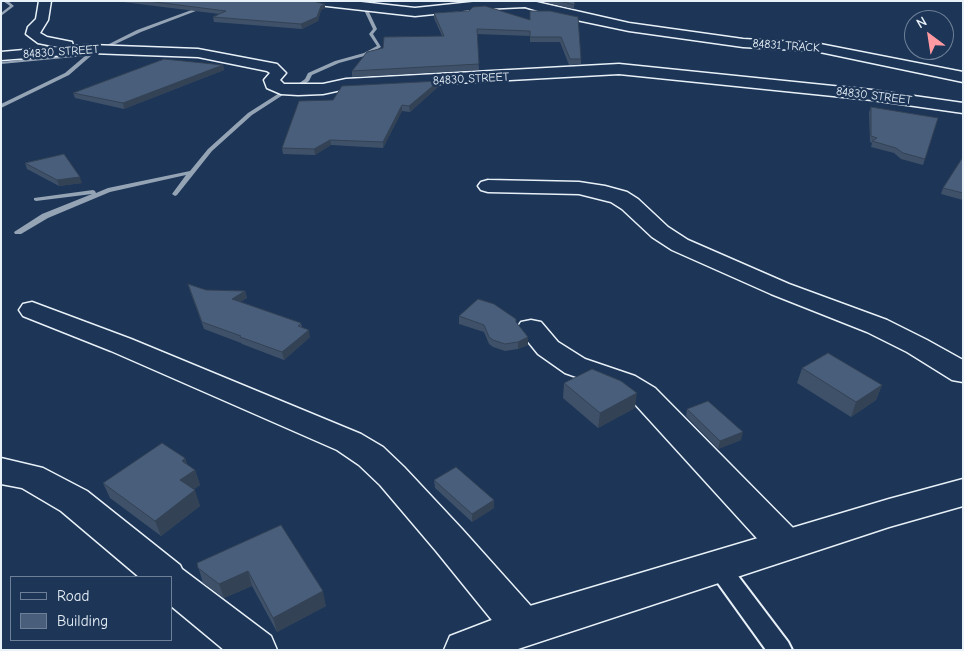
<!DOCTYPE html>
<html>
<head>
<meta charset="utf-8">
<style>
	body { margin:0 }
	#map { position:relative; width:964px; height:651px; overflow:hidden; background:#1d3557; font-family:"Comic Neue",sans-serif }
	canvas { display:block }
	.frame { position:absolute; inset:0; border:2px solid #e8f1f8; pointer-events:none }
	.legend { position:absolute; left:10px; top:576px; width:162px; height:65px; box-sizing:border-box; background:#1d3557; border:1px solid #6e8097; margin:0; padding:6px 9px; list-style:none; font-size:15px; color:#e8f1f8 }
	.legend li { display:flex; align-items:center; gap:10px; height:25px }
	.legend b { width:25px; border:1px solid #6e8097 }
	.north { position:absolute; left:904px; top:10px; width:50px; height:50px; box-sizing:border-box; background:#1d3557; border:1px solid #6e8097; border-radius:50%; rotate:329deg; font-size:14px; font-weight:700; line-height:20px; text-align:center; color:#e8f1f8 }
	.north::after { content:''; display:block; margin:auto; width:18px; height:22px; background:#ff9aa2; clip-path:polygon(50% 0,100% 100%,50% 72%,0 100%) }
</style>
</head>
<body>
<div id="map">
<canvas width="964" height="651"></canvas>
<div class="frame"></div>
<ul class="legend">
<li><b style="height:6px;background:#1d3557"></b>Road</li>
<li><b style="height:14px;background:#495e7a"></b>Building</li>
</ul>
<div class="north">N</div>
</div>
<script>
const g = document.querySelector('canvas').getContext('2d');
g.lineJoin = 'round';
function shape(rows) {
  const path = new Path2D();
  for (const r of rows) {
    path.moveTo(r[0], r[1]);
    for (let i = 2; i < r.length; i += 2) path.lineTo(r[i], r[i + 1]);
  }
  return path;
}
function fillPath(path, color) {
  g.fillStyle = color;
  g.fill(path, 'evenodd');
}
function strokePath(path, color, width, dash) {
  g.strokeStyle = color;
  g.lineWidth = width;
  g.lineCap = dash ? 'butt' : 'round';
  g.setLineDash(dash || []);
  g.stroke(path);
}
function label(font, color, halo, rows, align = 'center') {
  g.font = font + ' "Comic Neue",sans-serif';
  g.lineWidth = 5;
  g.setLineDash([]);
  g.textBaseline = 'middle';
  g.strokeStyle = halo;
  g.fillStyle = color;
  for (const [text, x, y, turn = 0] of rows) {
    g.save();
    g.translate(x, y);
    g.rotate((+turn || 0) * Math.PI / 180);
    g.textAlign = isNaN(turn) ? turn : align;
    if (halo) g.strokeText(text, 0, 0);
    g.fillText(text, 0, 0);
    g.restore();
  }
}
fillPath(shape([
	[3,1,8,1,14,6,1,16,1,13,10,6,3,1],
	[216,1,222,1,141,32,107,48,103,47,137,30,216,1],
	[369,1,373,1,368,10,377,29,373,34,381,47,368,55,339,63,312,75,309,81,298,89,294,89,294,87,305,79,308,73,335,61,364,53,377,46,369,34,373,29,364,10,369,1],
	[90,53,92,53,92,55,69,75,1,108,1,104,65,73,85,56,1,64,1,62,90,53],
	[281,92,286,93,252,115,212,151,177,195,175,196,172,194,186,175,110,192,48,218,21,234,15,234,14,232,42,214,92,194,36,201,34,200,34,198,93,190,95,191,96,193,108,188,190,171,208,149,248,113,281,92]
]), '#95a4b5');
const service = shape([
	[718,557,726,560,788,642,792,650,766,650,710,572,707,566,710,560,718,557]
]);
const minor = shape([
	[39,1,51,1,48,20,40,33,47,37,72,42,73,46,91,45,198,49,277,64,286,73,280,80,284,84,323,84,346,79,619,64,872,90,963,103,963,113,872,100,619,74,346,89,323,94,298,95,281,94,267,88,264,80,270,73,267,71,198,57,91,53,1,60,1,52,58,47,38,43,26,34,28,27,36,19,39,1],
	[312,1,352,1,415,8,482,1,532,1,629,23,743,39,815,43,963,72,963,82,815,51,743,47,629,31,548,14,525,7,482,9,415,16,318,5,312,1],
	[488,180,579,182,605,186,627,192,638,199,668,227,688,240,789,284,887,320,927,340,963,360,963,382,952,380,907,352,867,332,771,294,672,250,652,237,622,209,611,202,579,194,488,192,481,190,478,186,481,182,488,180],
	[32,302,131,339,361,434,383,447,404,467,462,529,538,614,544,627,538,640,523,646,508,640,436,551,380,485,359,465,337,450,111,351,23,316,19,310,23,304,32,302],
	[531,320,541,322,558,342,585,359,635,376,655,388,799,534,805,545,799,556,786,560,773,556,633,402,613,390,565,373,538,354,517,328,521,322,531,320],
	[1,458,43,468,87,491,180,565,182,569,271,636,277,650,224,650,171,606,171,577,139,577,61,511,22,488,1,484,1,458]
]);
const tertiary = shape([
	[963,479,963,506,889,527,515,650,444,650,450,636,523,608,889,499,963,479]
]);
strokePath(service, '#e8f1f8', 4);
strokePath(minor, '#e8f1f8', 3);
strokePath(tertiary, '#e8f1f8', 3);
fillPath(service, '#1d3557');
fillPath(minor, '#1d3557');
fillPath(tertiary, '#1d3557');
fillPath(shape([
	[115,1,315,1,325,8,321,10,318,21,302,29,214,22,213,17,219,14],
	[544,1,574,1,574,9,544,2],
	[550,11,581,59,581,64,569,65,560,42,530,42,530,36,477,34,479,70,352,77,352,71,442,36,434,18,434,13,530,20],
	[223,65,224,70,124,109,75,98,73,93],
	[439,86,410,112,402,111,383,148,331,145,315,155,283,154,282,148,333,100],
	[871,107,938,118,923,165,901,159,894,153,871,147,872,143,870,142,869,112],
	[963,157,963,200,941,194,943,188],
	[25,163,82,183,59,186,27,169],
	[188,284,206,290,245,291,247,298,240,302,301,323,302,327,310,337,284,360,242,344,241,343,204,329,190,291],
	[459,316,516,322,528,345,518,349,505,351,493,347,489,344,484,332,459,324],
	[802,368,882,385,876,400,851,417,797,383],
	[564,383,635,408,598,428,563,398],
	[687,409,741,440,718,449,686,416],
	[185,458,187,464,195,470,200,485,194,489,200,506,161,536,110,498,103,483],
	[434,480,494,500,494,508,472,522,435,488],
	[281,525,326,606,277,632,252,586,224,598,203,583,197,563]
]), '#3f5169');
fillPath(shape([
	[325,4,325,8,321,10,318,21,302,29,301,24,321,6],
	[223,65,224,70,124,109,123,103],
	[439,81,439,86,410,112,409,106],
	[402,105,402,111,383,148,383,142],
	[330,140,331,145,315,155,314,149],
	[80,177,82,183,59,186,57,180],
	[245,291,247,298,233,306,232,299],
	[309,330,310,337,284,360,282,352],
	[528,337,528,345,518,349,518,342],
	[882,385,876,400,851,417,856,402],
	[637,393,635,408,598,428,600,413],
	[743,432,741,440,718,449,720,441],
	[185,458,190,473,195,470,200,485,185,496,180,480,182,461],
	[195,490,200,506,161,536,155,521],
	[494,500,494,508,472,522,472,514],
	[248,571,252,586,224,598,219,584],
	[323,591,326,606,277,632,273,618]
]), '#334255');
const building = shape([
	[147,1,315,1,316,2,325,4,321,6,317,17,301,24,213,17,226,11,147,1],
	[560,1,574,1,575,5,560,1],
	[485,6,530,20,530,11,550,11,578,17,581,59,570,59,561,37,530,37,530,31,477,29,479,64,352,71,367,52,383,48,384,37,444,36,434,13,469,11,473,7,485,6],
	[164,59,223,65,123,103,73,93,164,59],
	[439,81,409,106,402,105,383,142,330,140,314,149,282,148,299,101,333,100,342,86,439,81],
	[871,107,938,118,925,159,903,153,896,148,872,141,877,138,871,136,871,107],
	[64,154,80,177,57,180,25,163,64,154],
	[963,157,963,193,943,188,963,157],
	[188,284,206,290,245,291,232,299,301,323,298,326,309,330,282,352,240,337,241,336,202,322,188,284],
	[478,299,494,304,516,319,516,322,528,337,518,342,505,344,493,340,489,337,484,325,459,316,478,299],
	[828,353,882,385,856,402,802,368,828,353],
	[592,369,621,381,637,393,600,413,564,383,592,369],
	[708,401,743,432,720,441,687,409,708,401],
	[162,443,185,458,182,461,195,470,180,480,195,490,155,521,103,483,162,443],
	[456,467,494,500,472,514,434,480,456,467],
	[281,525,323,591,273,618,248,571,219,584,198,568,197,563,281,525]
]);
fillPath(building, '#495e7a');
strokePath(building, '#334255', 1);
label('12px', '#e8f1f8', '#1d3557', [
	["84831 TRACK",786,46,4],
	["84830 STREET",61,52,-4],
	["84830 STREET",471,79,-3],
	["84830 STREET",874,96,7]
]);
</script>
</body>
</html>
